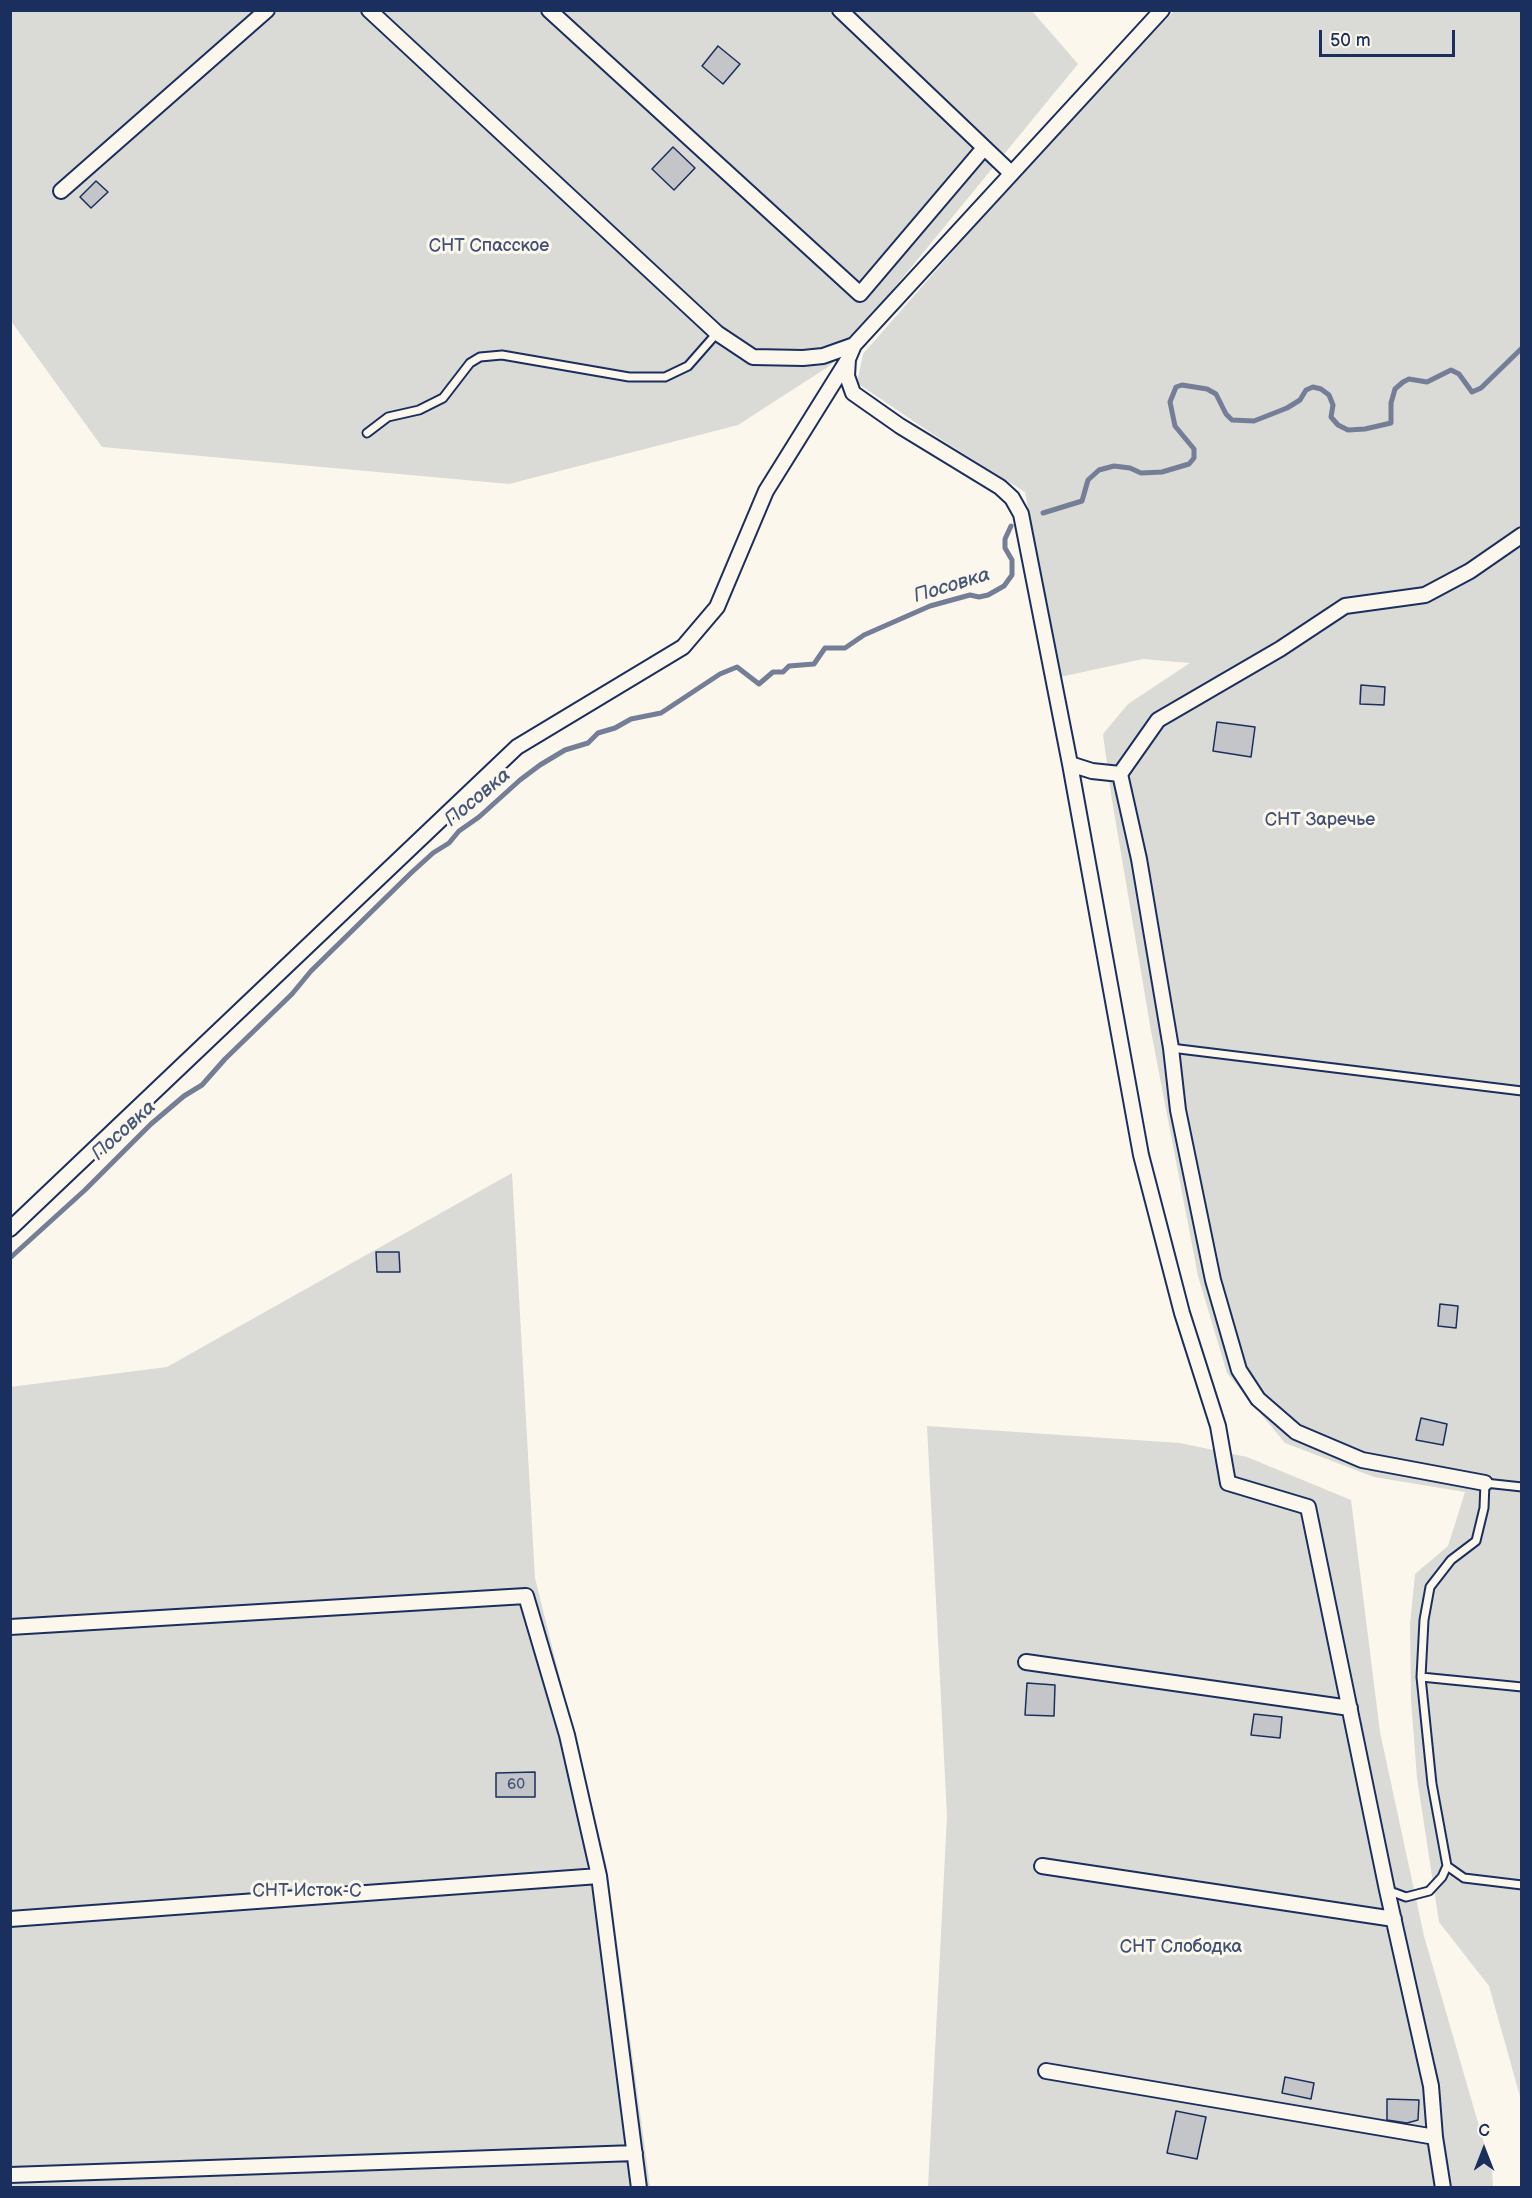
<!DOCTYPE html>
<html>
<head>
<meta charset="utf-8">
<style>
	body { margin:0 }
	#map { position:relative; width:1532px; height:2198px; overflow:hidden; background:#fbf7ec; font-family:"Balsamiq Sans",sans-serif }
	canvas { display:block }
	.frame { position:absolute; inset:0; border:12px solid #1b2f5e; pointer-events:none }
	.north { position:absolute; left:1454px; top:2120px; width:60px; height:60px; -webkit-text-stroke:4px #fbf7ec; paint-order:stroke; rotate:0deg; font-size:16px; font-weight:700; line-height:24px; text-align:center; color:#1b2f5e }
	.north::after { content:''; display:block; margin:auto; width:21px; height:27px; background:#1b2f5e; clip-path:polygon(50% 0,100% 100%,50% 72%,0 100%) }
	.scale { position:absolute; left:1319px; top:30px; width:136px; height:27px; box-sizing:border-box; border:3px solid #1b2f5e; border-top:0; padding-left:8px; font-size:18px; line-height:21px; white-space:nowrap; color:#1b2f5e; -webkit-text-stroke:4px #fbf7ec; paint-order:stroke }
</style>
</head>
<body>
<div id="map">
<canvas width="1532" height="2198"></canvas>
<div class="frame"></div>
<div class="north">С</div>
<div class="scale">50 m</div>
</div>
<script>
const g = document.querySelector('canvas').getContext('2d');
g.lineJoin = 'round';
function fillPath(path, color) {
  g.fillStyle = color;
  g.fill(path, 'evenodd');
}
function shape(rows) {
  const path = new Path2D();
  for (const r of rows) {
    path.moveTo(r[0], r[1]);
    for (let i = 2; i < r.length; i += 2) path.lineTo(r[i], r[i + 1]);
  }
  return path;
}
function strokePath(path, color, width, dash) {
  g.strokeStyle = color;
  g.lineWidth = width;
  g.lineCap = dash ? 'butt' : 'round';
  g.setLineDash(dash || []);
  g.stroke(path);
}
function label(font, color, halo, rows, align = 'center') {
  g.font = font + ' "Balsamiq Sans",sans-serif';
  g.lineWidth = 6;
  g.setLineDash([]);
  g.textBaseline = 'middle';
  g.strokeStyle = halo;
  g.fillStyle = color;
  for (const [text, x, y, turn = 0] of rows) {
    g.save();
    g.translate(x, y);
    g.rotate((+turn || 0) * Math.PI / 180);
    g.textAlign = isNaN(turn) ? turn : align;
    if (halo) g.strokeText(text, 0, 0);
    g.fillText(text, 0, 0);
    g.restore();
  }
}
fillPath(shape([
	[10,11,1032,11,1078,64,831,365,738,425,509,484,102,447,11,321],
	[1174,11,1521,11,1521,2100,1489,1986,1439,1922,1417,1778,1411,1700,1410,1625,1415,1574,1448,1546,1465,1492,1374,1477,1285,1443,1227,1373,1198,1276,1151,1031,1111,794,1103,734,1128,704,1190,663,1143,659,1060,677,1025,492,934,435,857,383,863,354,1016,179],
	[512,1173,535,1578,607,1867,650,2187,11,2187,10,1387,167,1367],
	[927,1426,1180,1443,1247,1457,1351,1500,1380,1732,1424,1936,1492,2171,1493,2187,928,2187,947,1816]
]), '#dadad7');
strokePath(shape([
	[1043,513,1082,501,1088,480,1099,470,1114,466,1130,468,1141,473,1162,472,1189,464,1194,458,1194,449,1175,426,1170,402,1176,387,1182,385,1207,389,1216,394,1226,414,1232,420,1254,421,1287,408,1300,400,1306,390,1313,387,1321,389,1329,395,1333,405,1331,417,1338,425,1348,430,1365,429,1391,423,1391,403,1395,389,1403,382,1409,379,1427,382,1451,370,1459,374,1472,392,1481,388,1522,348],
	[10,1258,85,1190,151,1124,184,1096,202,1085,225,1059,292,994,311,971,411,873,433,853,449,843,459,831,479,817,520,780,540,765,565,750,588,743,598,733,615,728,631,719,661,713,720,674,737,667,759,684,773,672,783,672,789,666,814,664,825,648,845,648,864,635,930,606,970,595,979,597,988,595,1004,586,1012,575,1012,560,1005,548,1005,539,1011,526]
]), '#747e96', 5);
const building = shape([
	[718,46,740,64,723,84,702,66,718,46],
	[673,147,695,168,674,190,652,169,673,147],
	[96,181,108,192,91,208,80,197,96,181],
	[1361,685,1385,687,1384,705,1360,704,1361,685],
	[1217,722,1255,727,1251,757,1213,751,1217,722],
	[376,1252,399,1252,400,1272,377,1272,376,1252],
	[1440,1304,1458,1306,1456,1328,1438,1326,1440,1304],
	[1421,1418,1447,1424,1443,1445,1416,1440,1421,1418],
	[1027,1683,1055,1685,1054,1716,1025,1715,1027,1683],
	[1254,1714,1282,1717,1280,1738,1251,1735,1254,1714],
	[535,1772,535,1797,496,1797,496,1773,535,1772],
	[1285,2077,1314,2083,1311,2099,1282,2093,1285,2077],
	[1387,2099,1419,2100,1418,2120,1407,2123,1387,2120,1387,2099],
	[1176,2111,1206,2117,1197,2159,1167,2153,1176,2111]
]);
fillPath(building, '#c3c5c9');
strokePath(building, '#1b2f5e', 1.5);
const service = shape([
	[367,433,388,417,419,410,443,398,470,363,480,357,502,355,629,377,665,377,688,366,717,333],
	[1171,1048,1522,1091],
	[1522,1487,1485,1483,1484,1508,1476,1541,1451,1560,1430,1587,1424,1620,1421,1677,1522,1687],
	[1421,1677,1432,1784,1447,1866,1464,1878,1522,1885],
	[1387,1890,1406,1897,1429,1891,1442,1877,1447,1866]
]);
const minor = shape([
	[369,10,717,333,753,357,803,358,823,356,854,345],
	[549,10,860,294,984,148],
	[840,10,1011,173],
	[1162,10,854,345,848,359,847,376,853,393,900,426,1000,487,1012,498,1021,514,1070,764,1141,1155,1182,1313,1218,1426,1228,1483,1308,1507,1387,1890,1431,2086,1435,2137,1443,2188],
	[61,191,267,10],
	[1070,764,1092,771,1120,774,1139,859,1171,1048,1178,1110,1213,1280,1239,1370,1258,1399,1296,1432,1362,1460,1485,1483],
	[1120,774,1158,720,1280,649,1345,606,1425,595,1470,571,1522,535],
	[10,1229,517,747,683,647,717,607,766,491,847,361],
	[10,1627,526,1596,567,1735,599,1876,639,2188],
	[1026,1662,1350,1708],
	[1042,1866,1394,1919],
	[10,1919,599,1876],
	[1046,2071,1435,2137],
	[10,2175,635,2153]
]);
strokePath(service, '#1b2f5e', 11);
strokePath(minor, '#1b2f5e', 18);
strokePath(service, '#fbf7ec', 7);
strokePath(minor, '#fbf7ec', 14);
label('15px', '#455479', null, [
	["60",516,1785]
]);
label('18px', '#415176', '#fbf7ec', [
	["СНТ Спасское",489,246],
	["СНТ Заречье",1320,820],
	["СНТ Исток-С",307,1891],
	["СНТ Слободка",1181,1947]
]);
label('italic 20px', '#47577a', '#fbf7ec', [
	["Посовка",952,586,-17],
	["Посовка",478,798,-40],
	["Посовка",124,1131,-42]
]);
</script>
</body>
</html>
